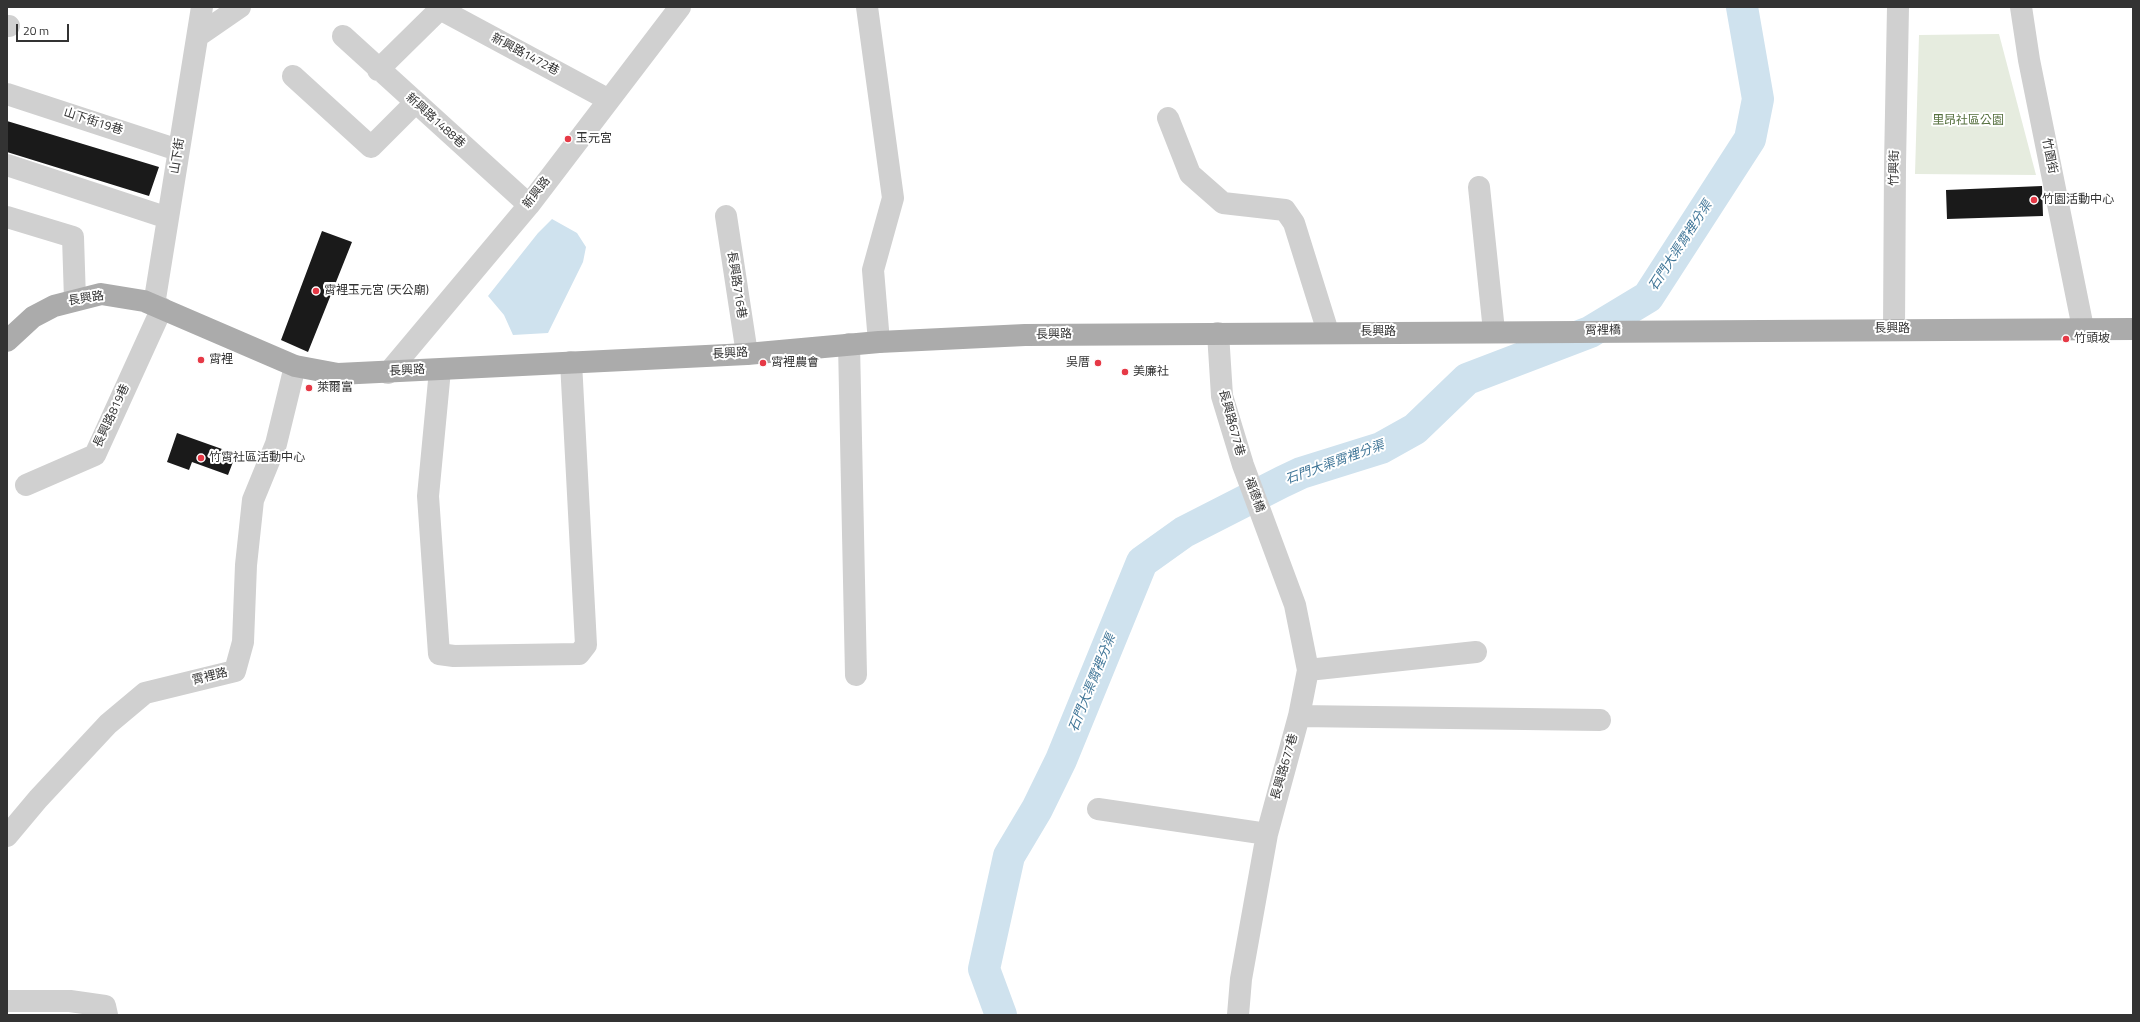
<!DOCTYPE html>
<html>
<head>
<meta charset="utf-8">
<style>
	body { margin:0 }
	#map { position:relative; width:2140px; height:1022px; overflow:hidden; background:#fff; font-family:"Titillium Web",sans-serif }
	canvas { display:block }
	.frame { position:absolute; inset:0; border:8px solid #333; pointer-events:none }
	.scale { position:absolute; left:16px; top:24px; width:53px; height:18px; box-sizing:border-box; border:2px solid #333; border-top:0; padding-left:5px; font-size:12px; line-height:14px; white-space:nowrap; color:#333; -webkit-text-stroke:3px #fff; paint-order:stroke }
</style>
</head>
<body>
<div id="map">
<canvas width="2140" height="1022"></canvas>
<div class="frame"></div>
<div class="scale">20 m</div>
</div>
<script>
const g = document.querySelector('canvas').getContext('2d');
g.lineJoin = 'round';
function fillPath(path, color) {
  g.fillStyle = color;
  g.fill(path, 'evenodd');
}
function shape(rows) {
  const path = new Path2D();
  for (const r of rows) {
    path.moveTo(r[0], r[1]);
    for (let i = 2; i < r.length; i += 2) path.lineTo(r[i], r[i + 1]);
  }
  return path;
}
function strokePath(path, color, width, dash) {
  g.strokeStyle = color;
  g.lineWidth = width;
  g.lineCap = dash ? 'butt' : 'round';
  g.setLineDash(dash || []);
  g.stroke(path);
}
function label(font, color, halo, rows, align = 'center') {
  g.font = font + ' "Titillium Web","Noto Sans TC",sans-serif';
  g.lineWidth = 4;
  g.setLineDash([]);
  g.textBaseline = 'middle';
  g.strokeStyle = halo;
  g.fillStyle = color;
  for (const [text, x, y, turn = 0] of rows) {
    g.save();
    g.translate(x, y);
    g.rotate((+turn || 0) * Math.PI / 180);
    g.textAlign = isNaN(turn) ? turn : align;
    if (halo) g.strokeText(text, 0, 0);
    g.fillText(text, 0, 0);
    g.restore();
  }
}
fillPath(shape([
	[1999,34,2036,175,1915,174,1919,35]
]), '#e6ecdf');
fillPath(shape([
	[552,219,577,233,586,247,583,262,548,333,513,335,504,315,488,296,538,233]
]), '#cfe2ee');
strokePath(shape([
	[1001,1015,984,969,1009,856,1037,809,1061,760,1142,562,1184,532,1282,482,1301,473,1381,448,1415,429,1467,379,1590,332,1648,297,1750,139,1758,99,1742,7]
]), '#cfe2ee', 32);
fillPath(shape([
	[7,121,159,167,149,196,7,152],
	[2042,186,2043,216,1947,219,1946,190],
	[322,231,352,242,308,352,281,340],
	[177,433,236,454,228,475,192,462,189,470,167,462]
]), '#1a1a1a');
strokePath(shape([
	[867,7,893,198,873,270,879,342],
	[2021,7,2029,60,2083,328],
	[7,26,9,26],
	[198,36,240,7],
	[343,36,529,205],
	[378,70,440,9,609,100],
	[293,76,371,147,415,103],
	[7,94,178,150],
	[1168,118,1190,174,1223,203,1285,210,1294,223,1328,332],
	[7,165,168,218],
	[1479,187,1494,331],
	[726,216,747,354],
	[7,217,73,237,75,300],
	[154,305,202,7],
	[1894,329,1895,165,1898,7],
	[1218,333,1222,396,1243,465,1295,605,1308,670,1299,716,1267,834,1241,979,1238,1015],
	[849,344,856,675],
	[440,370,428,496,439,654,454,656,579,654,586,645,571,362],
	[388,373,529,205,680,7],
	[26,485,95,455,162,308],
	[1308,670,1476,652],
	[1299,716,1600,720],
	[1098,809,1267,834],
	[7,836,38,799,108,724,145,693,235,671,243,642,246,565,253,500,276,444,295,366],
	[7,1001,70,1001,105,1006,107,1015]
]), '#d0d0d0', 22);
strokePath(shape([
	[7,341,33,317,54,306,101,294,144,301,295,366,338,374,747,354,879,342,1025,335,2133,329]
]), '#ababab', 22);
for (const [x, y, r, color] of [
	[568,139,4,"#e63946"],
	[2034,200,4,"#e63946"],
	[316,291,4,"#e63946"],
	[2066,339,4,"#e63946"],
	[201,360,4,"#e63946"],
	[763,363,4,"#e63946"],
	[1098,363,4,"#e63946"],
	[1125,372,4,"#e63946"],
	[309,388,4,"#e63946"],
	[201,458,4,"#e63946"]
]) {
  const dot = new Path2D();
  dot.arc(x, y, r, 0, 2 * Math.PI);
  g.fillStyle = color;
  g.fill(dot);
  strokePath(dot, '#fff', 1.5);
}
label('12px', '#333', '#fff', [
	["新興路1472巷",525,55,28],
	["新興路1488巷",435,121,42],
	["山下街19巷",93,122,18],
	["山下街",178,156,-81],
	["竹園街",2049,156,79],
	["竹興街",1895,168,-89],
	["新興路",537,193,-52],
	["長興路716巷",736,285,81],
	["長興路",86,299,-9],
	["長興路",1892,329],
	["霄裡橋",1603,331,-1],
	["長興路",1378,332],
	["長興路",1054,335,-1],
	["長興路",730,354,-3],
	["長興路",407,371,-3],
	["長興路819巷",112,416,-65],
	["長興路677巷",1231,423,75],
	["福德橋",1254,495,70],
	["霄裡路",210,677,-14],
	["長興路677巷",1285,767,-74]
]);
label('12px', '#56703f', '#fff', [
	["里昂社區公園",1968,121]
]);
label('12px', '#333', '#fff', [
	["玉元宮",576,139],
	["竹園活動中心",2042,200],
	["霄裡玉元宮 (天公廟)",324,291],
	["竹頭坡",2074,339],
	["霄裡",209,360],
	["霄裡農會",771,363],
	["吳厝",1090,363,"right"],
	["美廉社",1133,372],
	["萊爾富",317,388],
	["竹霄社區活動中心",209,458]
], 'left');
label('italic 13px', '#3f7597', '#fff', [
	["石門大渠霄裡分渠",1681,246,-57],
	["石門大渠霄裡分渠",1335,463,-20],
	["石門大渠霄裡分渠",1093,683,-68]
]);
</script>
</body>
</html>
